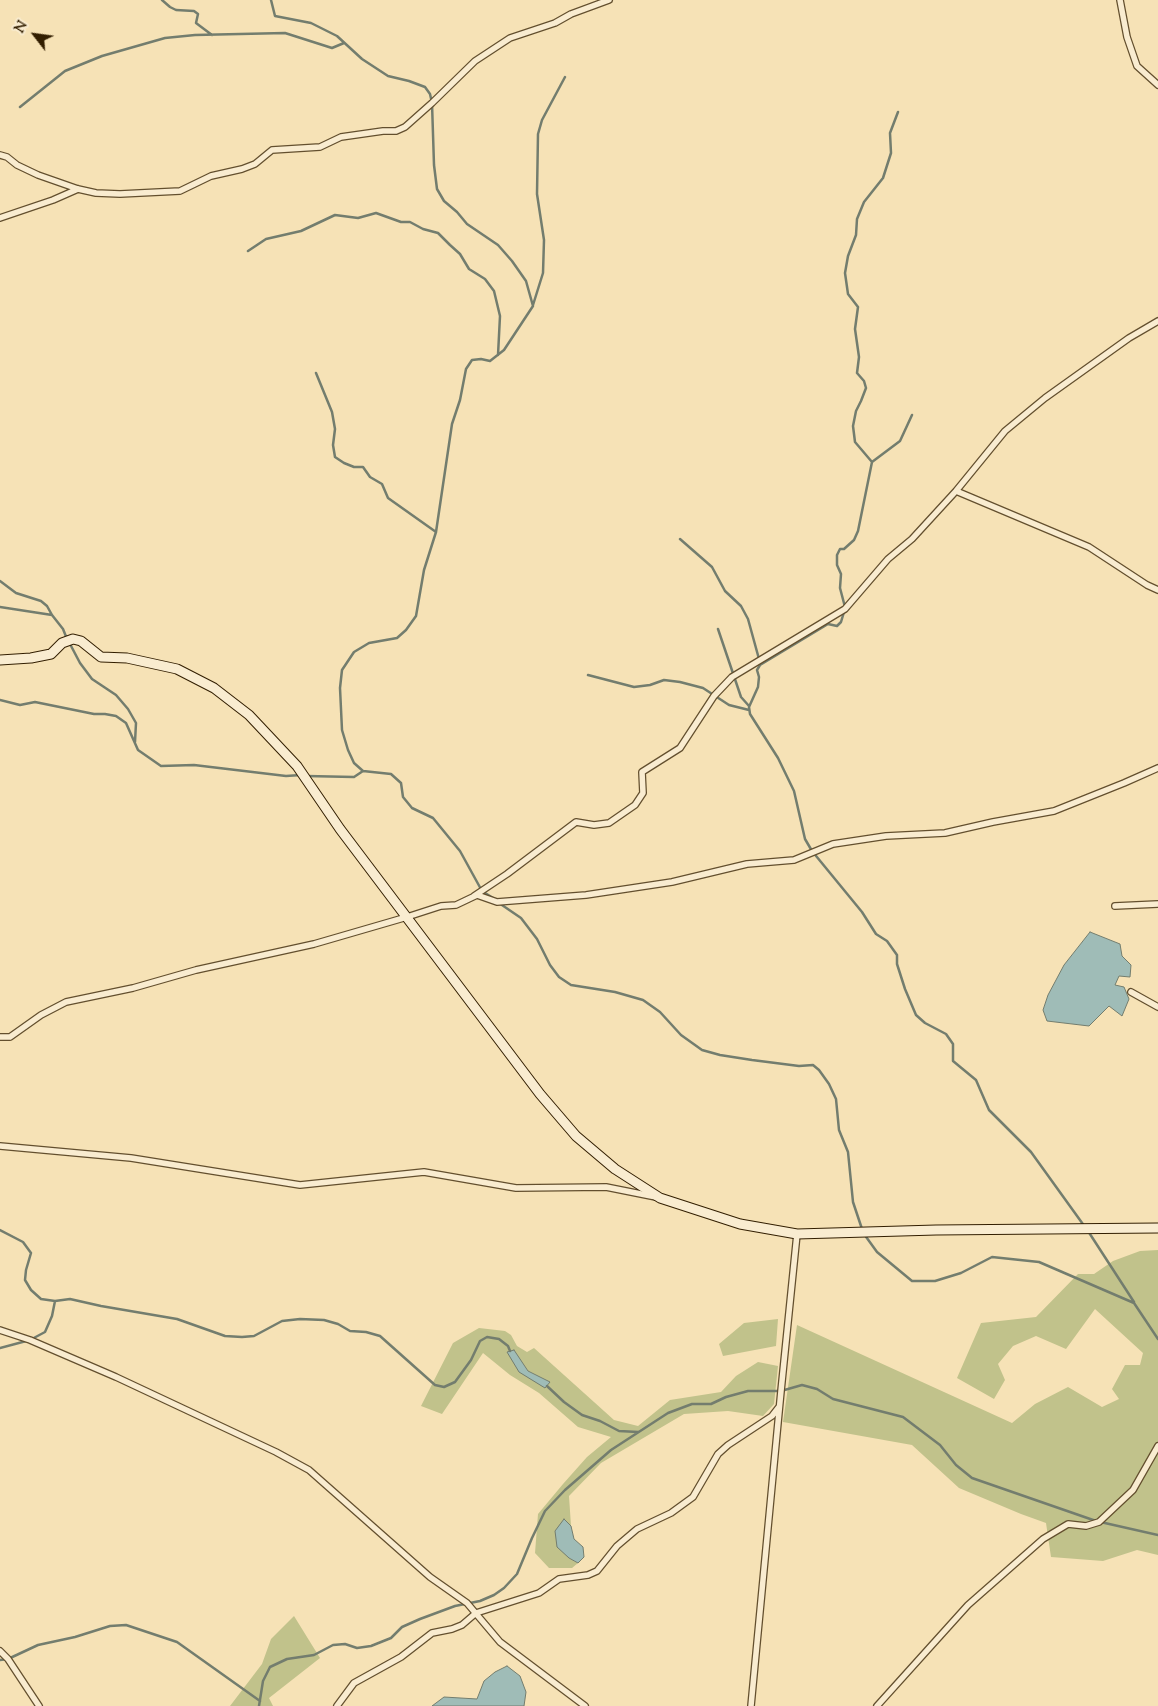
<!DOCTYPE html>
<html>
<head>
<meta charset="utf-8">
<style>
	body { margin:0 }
	#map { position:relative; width:1158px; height:1706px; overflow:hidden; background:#f6e2b6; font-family:"Sorts Mill Goudy",serif }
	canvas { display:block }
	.north { position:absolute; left:10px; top:10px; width:50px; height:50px; -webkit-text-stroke:4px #f9ecd0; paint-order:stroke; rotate:300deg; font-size:14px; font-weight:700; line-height:20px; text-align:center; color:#321e00 }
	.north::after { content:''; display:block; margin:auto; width:18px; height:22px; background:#321e00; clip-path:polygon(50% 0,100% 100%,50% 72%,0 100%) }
</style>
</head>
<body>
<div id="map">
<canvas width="1158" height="1706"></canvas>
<div class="north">N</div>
</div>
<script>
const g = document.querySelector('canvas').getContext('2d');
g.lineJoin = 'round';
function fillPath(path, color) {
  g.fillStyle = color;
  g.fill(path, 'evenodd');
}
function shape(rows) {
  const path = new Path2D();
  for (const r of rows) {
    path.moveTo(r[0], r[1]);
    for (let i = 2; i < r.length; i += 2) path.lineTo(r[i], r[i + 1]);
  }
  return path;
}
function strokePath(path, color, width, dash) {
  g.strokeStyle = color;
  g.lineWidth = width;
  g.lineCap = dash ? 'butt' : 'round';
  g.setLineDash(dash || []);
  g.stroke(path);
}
fillPath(shape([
	[1158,1250,1158,1555,1137,1550,1103,1561,1051,1557,1046,1523,1021,1514,959,1488,912,1445,783,1422,797,1325,1012,1423,1035,1404,1068,1387,1102,1407,1119,1399,1112,1389,1125,1365,1140,1365,1143,1353,1095,1309,1066,1349,1036,1336,1013,1346,998,1364,1005,1380,994,1399,957,1378,981,1323,1036,1317,1078,1274,1094,1274,1113,1261,1140,1251],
	[778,1319,776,1346,723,1356,719,1344,744,1323],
	[479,1328,505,1331,511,1335,517,1346,527,1352,534,1348,614,1420,638,1426,670,1400,721,1392,736,1376,758,1362,778,1366,774,1404,763,1416,728,1411,684,1414,601,1463,569,1496,571,1526,564,1519,569,1558,578,1563,572,1568,549,1568,535,1553,538,1514,563,1484,587,1457,611,1437,578,1427,539,1393,510,1375,483,1353,442,1414,421,1406,453,1343],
	[514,1351,528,1371,549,1382,545,1387,507,1352],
	[294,1616,320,1658,269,1698,273,1706,230,1706,262,1664,271,1639]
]), '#c1c28b');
const water = shape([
	[1090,932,1120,944,1122,956,1131,965,1130,977,1119,976,1115,985,1124,987,1129,999,1122,1016,1109,1006,1089,1026,1047,1021,1043,1010,1048,995,1064,965,1090,932],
	[514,1350,528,1371,550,1382,545,1388,519,1372,507,1352,514,1350],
	[564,1519,571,1526,574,1539,583,1547,584,1557,578,1563,569,1558,557,1547,555,1531,564,1519],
	[507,1666,520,1676,526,1692,524,1706,432,1706,444,1697,477,1699,484,1681,495,1672,507,1666]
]);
fillPath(water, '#9fbcb7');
strokePath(water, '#737d6e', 1);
strokePath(shape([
	[162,0,170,7,176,10,194,11,198,14,196,23,212,35],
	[271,0,275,16,311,23,337,36,362,59,388,76,409,81,425,87,430,94,432,103,434,165,437,189,444,201,457,212,467,224,498,245,512,261,526,281,533,306,504,350,490,361,481,359,472,360,466,369,460,400,452,424,436,532,424,570,416,616,406,630,397,638,369,643,354,652,342,670,340,688,342,730,348,750,354,763,363,771,391,774,401,783,403,797,412,808,433,818,460,851,482,891,493,898],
	[20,107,65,71,102,56,165,38,195,35,285,33,332,48,344,43],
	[248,251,266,239,301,231,335,215,358,218,376,213,401,222,410,222,423,229,438,233,450,245,460,254,469,269,485,279,494,291,500,316,498,355],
	[533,305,543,273,544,240,537,194,538,134,542,120,565,77],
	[316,373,332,412,335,429,333,445,335,457,344,463,354,467,363,467,370,477,382,484,388,498,436,532],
	[872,462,900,441,912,415],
	[680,539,712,567,725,591,741,606,748,619,759,659],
	[0,581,16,593,41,601,47,606,52,615],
	[0,607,52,615,63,629,67,639],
	[845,607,840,588,841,574,837,565,837,555,840,549,844,549,854,540,858,531,872,462,855,442,853,426,856,411,861,401,866,388,864,381,857,373,859,357,855,329,858,307,848,294,845,273,848,256,856,235,857,219,864,202,883,178,891,153,890,133,898,112],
	[844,612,841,622,837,626,828,624,760,665,757,670,759,677,758,687,749,707,750,714,778,758,794,791,805,839,812,851,862,912,876,934,887,941,897,955,897,964,905,989,916,1015,925,1023,946,1034,953,1044,953,1061,976,1080,989,1110,1031,1152,1085,1227],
	[718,629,741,697,749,706],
	[70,644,80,663,92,679,116,695,128,709,136,723,135,742],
	[588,675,634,687,650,685,664,680,680,682,703,688,729,705,749,710],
	[0,700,20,705,35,702,94,714,105,714,116,716,126,723,138,750,161,766,194,765,286,776,301,775],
	[306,776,354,777,363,771],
	[499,903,521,918,537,939,550,965,559,977,571,985,615,992,643,1000,660,1012,681,1035,702,1050,720,1055,752,1060,799,1066,813,1065,819,1070,829,1084,836,1099,839,1130,848,1152,853,1202,862,1229],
	[0,1230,23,1242,31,1253,26,1270,25,1280,31,1290,41,1299,55,1301,70,1299,101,1306,177,1319,225,1336,242,1337,254,1336,282,1321,300,1319,324,1320,338,1324,350,1331,366,1332,380,1336,435,1385,444,1387,455,1382,471,1360,480,1341,487,1337,499,1339,508,1346,510,1351],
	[1088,1231,1134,1302],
	[864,1234,877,1252,912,1281,935,1281,961,1273,992,1257,1039,1262,1134,1303,1158,1339],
	[0,1348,30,1340,45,1332,52,1316,55,1301],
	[547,1386,564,1402,582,1415,600,1421,619,1431,638,1432],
	[0,1660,8,1659,38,1645,75,1637,110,1626,126,1625,177,1642,260,1701],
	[259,1706,263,1681,270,1667,287,1659,314,1655,333,1645,345,1644,357,1648,371,1646,391,1638,402,1627,420,1619,455,1606,480,1601,494,1595,504,1588,517,1574,532,1538,545,1511,565,1490,611,1450,668,1413,692,1404,711,1404,726,1397,748,1391,781,1391,802,1385,817,1389,833,1399,903,1417,940,1445,956,1465,972,1478,1096,1521,1158,1535]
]), '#737d6e', 2.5);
const street = shape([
	[1120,0,1127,37,1137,66,1158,85],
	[0,155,7,157,17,165,38,175,78,189,96,193,120,194,180,191,211,176,242,169,255,164,272,150,320,147,341,137,383,131,396,131,405,127,432,103,475,61,510,38,555,23,571,14,609,0],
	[0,218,53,200,78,189],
	[956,491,1089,547,1147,585,1158,590],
	[474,896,507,874,576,822,594,825,609,823,635,805,643,793,642,772,680,748,714,696,732,677,845,609,888,559,912,539,956,491,1005,431,1045,398,1129,338,1158,321],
	[1115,906,1158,904],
	[1131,992,1158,1007],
	[0,1037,10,1037,41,1015,66,1002,133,988,196,970,314,944,407,917,441,906,456,905,477,895,497,902,586,895,672,882,747,864,794,860,833,844,886,836,945,833,993,822,1054,811,1124,783,1158,768],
	[0,1146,131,1158,300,1185,424,1172,516,1188,606,1187,656,1197],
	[0,1330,30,1340,116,1377,276,1452,309,1470,430,1577,467,1603,500,1642,585,1706],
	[0,1651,8,1659,39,1706],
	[337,1706,354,1683,401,1657,432,1633,452,1629,462,1625,476,1613,539,1593,559,1579,588,1575,597,1571,617,1546,637,1529,671,1513,693,1497,718,1454,728,1445,772,1416,779,1407],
	[751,1706,781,1391,797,1234],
	[877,1706,968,1605,1043,1539,1068,1524,1086,1526,1099,1522,1133,1490,1158,1446]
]);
const secondary = shape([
	[0,660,31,658,51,654,62,643,73,639,81,641,101,657,127,658,177,669,214,688,249,715,297,766,340,829,540,1094,576,1136,615,1169,660,1198,740,1224,797,1234,936,1230,1158,1228]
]);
strokePath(street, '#634f2e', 8);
strokePath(secondary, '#321e00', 11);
strokePath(street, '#f9ecd0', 5.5);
strokePath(secondary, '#f9ecd0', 9);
</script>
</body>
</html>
